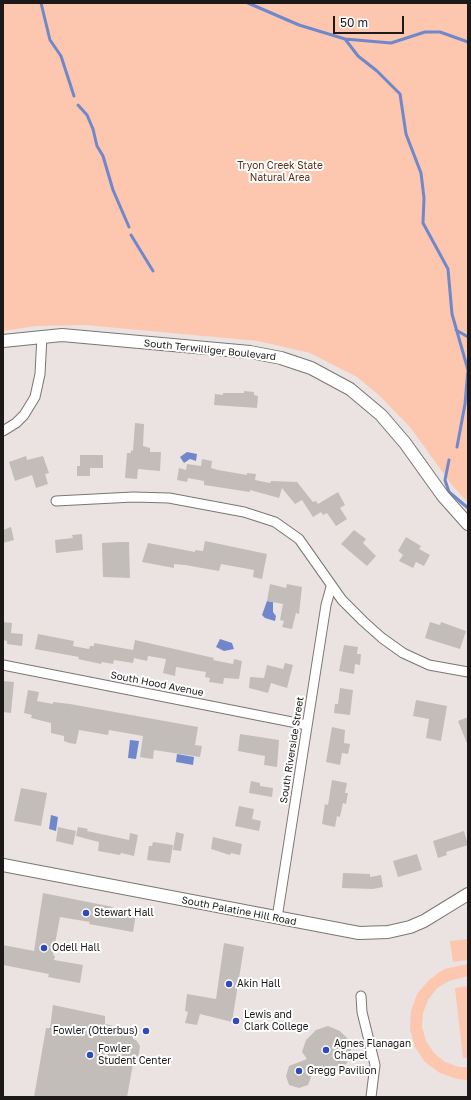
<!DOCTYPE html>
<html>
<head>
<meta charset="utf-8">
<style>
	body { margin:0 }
	#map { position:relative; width:471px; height:1100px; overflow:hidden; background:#eae3e1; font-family:"Golos Text",sans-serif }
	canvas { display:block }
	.frame { position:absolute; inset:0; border:4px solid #1c1918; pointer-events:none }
	.scale { position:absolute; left:333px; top:16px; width:71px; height:18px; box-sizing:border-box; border:2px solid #1c1918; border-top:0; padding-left:5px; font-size:12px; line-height:14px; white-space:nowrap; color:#1c1918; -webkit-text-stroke:3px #fff; paint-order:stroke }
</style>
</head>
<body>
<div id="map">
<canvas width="471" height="1100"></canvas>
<div class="frame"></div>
<div class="scale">50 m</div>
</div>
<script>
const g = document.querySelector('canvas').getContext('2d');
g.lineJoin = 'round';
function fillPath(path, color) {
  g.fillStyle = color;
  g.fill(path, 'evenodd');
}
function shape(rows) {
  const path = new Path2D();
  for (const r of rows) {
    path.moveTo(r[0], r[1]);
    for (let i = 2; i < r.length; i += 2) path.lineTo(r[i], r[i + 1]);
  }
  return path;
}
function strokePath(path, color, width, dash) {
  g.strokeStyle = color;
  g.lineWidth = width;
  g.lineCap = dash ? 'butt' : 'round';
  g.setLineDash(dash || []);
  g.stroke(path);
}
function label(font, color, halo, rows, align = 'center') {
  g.font = font + ' "Golos Text",sans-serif';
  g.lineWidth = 4;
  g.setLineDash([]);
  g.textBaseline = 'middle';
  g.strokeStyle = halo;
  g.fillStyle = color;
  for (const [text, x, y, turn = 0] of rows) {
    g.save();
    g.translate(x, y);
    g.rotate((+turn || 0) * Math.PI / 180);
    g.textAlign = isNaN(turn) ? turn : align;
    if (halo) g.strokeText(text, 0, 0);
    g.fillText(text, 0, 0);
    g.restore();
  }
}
fillPath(shape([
	[3,3,468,3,468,503,452,485,410,427,380,396,357,377,310,353,258,341,85,325,36,326,3,331],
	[468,939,468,960,453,962,450,941],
	[468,964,468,976,449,981,437,988,428,1000,423,1013,422,1027,426,1041,434,1053,445,1062,459,1067,468,1067,468,1080,457,1079,440,1073,425,1062,415,1047,410,1029,411,1011,417,994,429,980,444,969],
	[468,986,468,1058,463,1058,455,988]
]), '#fcc6af');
fillPath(shape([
	[187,452,197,454,196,461,190,459,184,463,180,457],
	[267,601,273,602,273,612,276,616,275,621,265,618,262,615],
	[220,639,232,643,234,649,224,651,216,647],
	[130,740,139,741,136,759,128,758],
	[177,754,194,757,193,765,176,762],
	[51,815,58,817,56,831,49,829]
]), '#7088cb');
strokePath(shape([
	[41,3,50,40,61,56,74,96],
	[248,3,299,25,345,39,391,43,425,32,440,32,468,42],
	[345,39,358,56,377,71,400,94,406,134,421,173,424,198,423,223,448,269,452,314,468,370,465,404,457,447],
	[78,105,87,115,93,129,97,146,103,156,113,190,129,227],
	[131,235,153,271],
	[456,330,468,337],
	[449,460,445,480,449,492,468,508]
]), '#7088cb', 3);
fillPath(shape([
	[244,391,254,392,254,395,258,396,257,408,214,405,215,394,223,395,223,393,244,393],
	[135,423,144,424,143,446,150,448,150,452,161,452,160,471,138,469,137,479,125,478,127,453,131,453,131,450,133,451],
	[80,455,103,455,103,468,90,468,90,476,77,476,77,466,80,466],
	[26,456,27,460,43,456,49,473,45,474,48,484,36,488,32,475,15,481,9,462],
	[202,459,212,461,211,468,218,470,247,475,247,473,256,474,255,480,270,483,271,481,297,482,313,502,316,501,318,504,338,492,345,505,340,508,347,519,336,526,327,513,323,515,321,512,313,517,302,500,295,504,282,488,279,498,250,490,250,492,204,485,204,481,188,478,187,482,177,480,179,468,186,470,187,464,201,466],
	[11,527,14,540,3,543,3,530],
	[354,530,366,539,363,543,376,556,367,566,341,544],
	[82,534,83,550,56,553,55,540,73,538,72,535],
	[406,537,421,546,419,549,430,555,424,566,416,562,413,568,399,561,403,555,398,551],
	[205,541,267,554,262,579,253,577,254,570,221,564,219,571,185,565,174,564,174,568,142,562,148,543,195,552,195,550,203,551],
	[119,542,129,542,130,578,103,577,102,543],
	[270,584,286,588,287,584,302,587,299,614,296,613,292,629,282,627,284,621,280,620,283,604,267,601],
	[3,622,12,623,11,633,23,634,22,646,7,644,7,641,3,640],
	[430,622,440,625,441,622,466,631,460,649,425,638],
	[38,634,74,641,73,646,89,649,90,646,94,646,94,643,133,650,135,640,214,658,213,660,233,664,234,659,242,661,239,679,224,678,223,684,209,682,210,678,205,677,206,672,176,667,175,676,163,673,166,659,148,656,147,661,134,658,133,663,114,660,113,664,102,662,101,664,78,659,79,657,35,649],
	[344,645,358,647,357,654,361,654,360,665,355,664,354,674,339,671],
	[285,663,293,665,287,688,271,683,268,693,249,688,250,677,264,678,267,665,283,669],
	[3,681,14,682,11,713,3,712],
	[340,688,353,690,350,715,334,713,335,704,338,704],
	[28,690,39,692,37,701,53,704,53,702,70,704,198,727,195,745,202,746,200,757,154,750,153,759,145,758,140,757,143,736,109,730,108,735,79,730,76,744,69,743,64,741,64,736,51,733,51,723,31,718,32,715,24,713],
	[416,700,447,706,441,741,426,738,429,719,413,716],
	[468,717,468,746,458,721],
	[332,727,345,730,344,743,350,744,348,754,342,753,340,765,326,762],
	[240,734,279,740,277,767,264,765,265,756,238,751],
	[332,780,347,783,345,793,348,793,346,804,343,803,340,817,337,816,335,827,322,824,325,804,328,805],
	[251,781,260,783,260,786,273,788,272,797,249,793],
	[21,788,47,793,41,826,14,821],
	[239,806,254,809,252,819,261,821,259,831,235,826],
	[58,827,76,831,73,845,56,841],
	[78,827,88,829,87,831,129,840,130,833,138,835,134,856,121,853,120,855,98,851,99,842,76,836],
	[464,831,468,845,446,852,447,855,438,858,433,841],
	[176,832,184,834,181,851,173,850],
	[213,837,242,844,240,855,231,853,230,855,211,849],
	[153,842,173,845,170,863,147,860,149,846,152,846],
	[417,854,422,870,398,877,393,861],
	[343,873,370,874,370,877,381,875,383,887,373,889,342,888],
	[43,893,113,907,112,909,136,914,133,932,89,924,90,922,60,917,53,955,55,956,54,960,83,965,80,983,48,977,49,974,3,965,3,945,34,951],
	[224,943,244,947,232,1022,200,1014,197,1025,185,1023,188,1012,185,1011,187,994,216,999],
	[53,1005,105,1016,105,1024,135,1031,133,1039,136,1040,140,1046,137,1065,133,1064,127,1097,34,1097,46,1028,50,1028],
	[328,1026,340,1031,348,1039,351,1049,347,1063,334,1074,325,1074,314,1069,308,1085,299,1088,289,1085,286,1076,289,1066,307,1059,302,1052,306,1040,316,1030]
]), '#c3bdba');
const street = shape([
	[3,431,16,423,24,415,35,397,40,374,42,336],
	[56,501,133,497,169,498,244,512,275,522,299,539,342,600,363,621,382,638,403,653,429,665,468,672],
	[3,665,307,725],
	[277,918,326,605,331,587],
	[361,996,362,1012,375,1065,371,1097]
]);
const secondary = shape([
	[3,341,62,335,250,352,281,358,311,368,350,389,381,415,405,443,443,496,468,524],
	[3,865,359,933,388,932,410,927,424,921,468,894]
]);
strokePath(street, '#7b7673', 11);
strokePath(secondary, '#7b7673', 14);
strokePath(street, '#fff', 9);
strokePath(secondary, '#fff', 12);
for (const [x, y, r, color] of [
	[86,913,4,"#304abb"],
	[44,948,4,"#304abb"],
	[229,984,4,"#304abb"],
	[236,1021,4,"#304abb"],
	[146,1031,4,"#304abb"],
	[326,1050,4,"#304abb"],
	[90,1055,4,"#304abb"],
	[299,1071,4,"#304abb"]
]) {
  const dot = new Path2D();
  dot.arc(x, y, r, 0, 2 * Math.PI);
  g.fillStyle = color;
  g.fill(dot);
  strokePath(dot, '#fff', 1.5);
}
label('10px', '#5e2c15', '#fff', [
	["Tryon Creek State",280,166],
	["Natural Area",280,178]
]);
label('10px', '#1c1918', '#fff', [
	["South Terwilliger Boulevard",210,350,6],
	["South Hood Avenue",157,684,11],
	["South Riverside Street",292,750,-81],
	["South Palatine Hill Road",239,911,11]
]);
label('10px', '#1c1918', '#fff', [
	["Stewart Hall",94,913],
	["Odell Hall",52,948],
	["Akin Hall",237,984],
	["Lewis and",244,1015],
	["Clark College",244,1027],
	["Fowler (Otterbus)",138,1031,"right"],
	["Agnes Flanagan",334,1044],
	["Chapel",334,1056],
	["Fowler",98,1049],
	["Student Center",98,1061],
	["Gregg Pavilion",307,1071]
], 'left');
</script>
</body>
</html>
